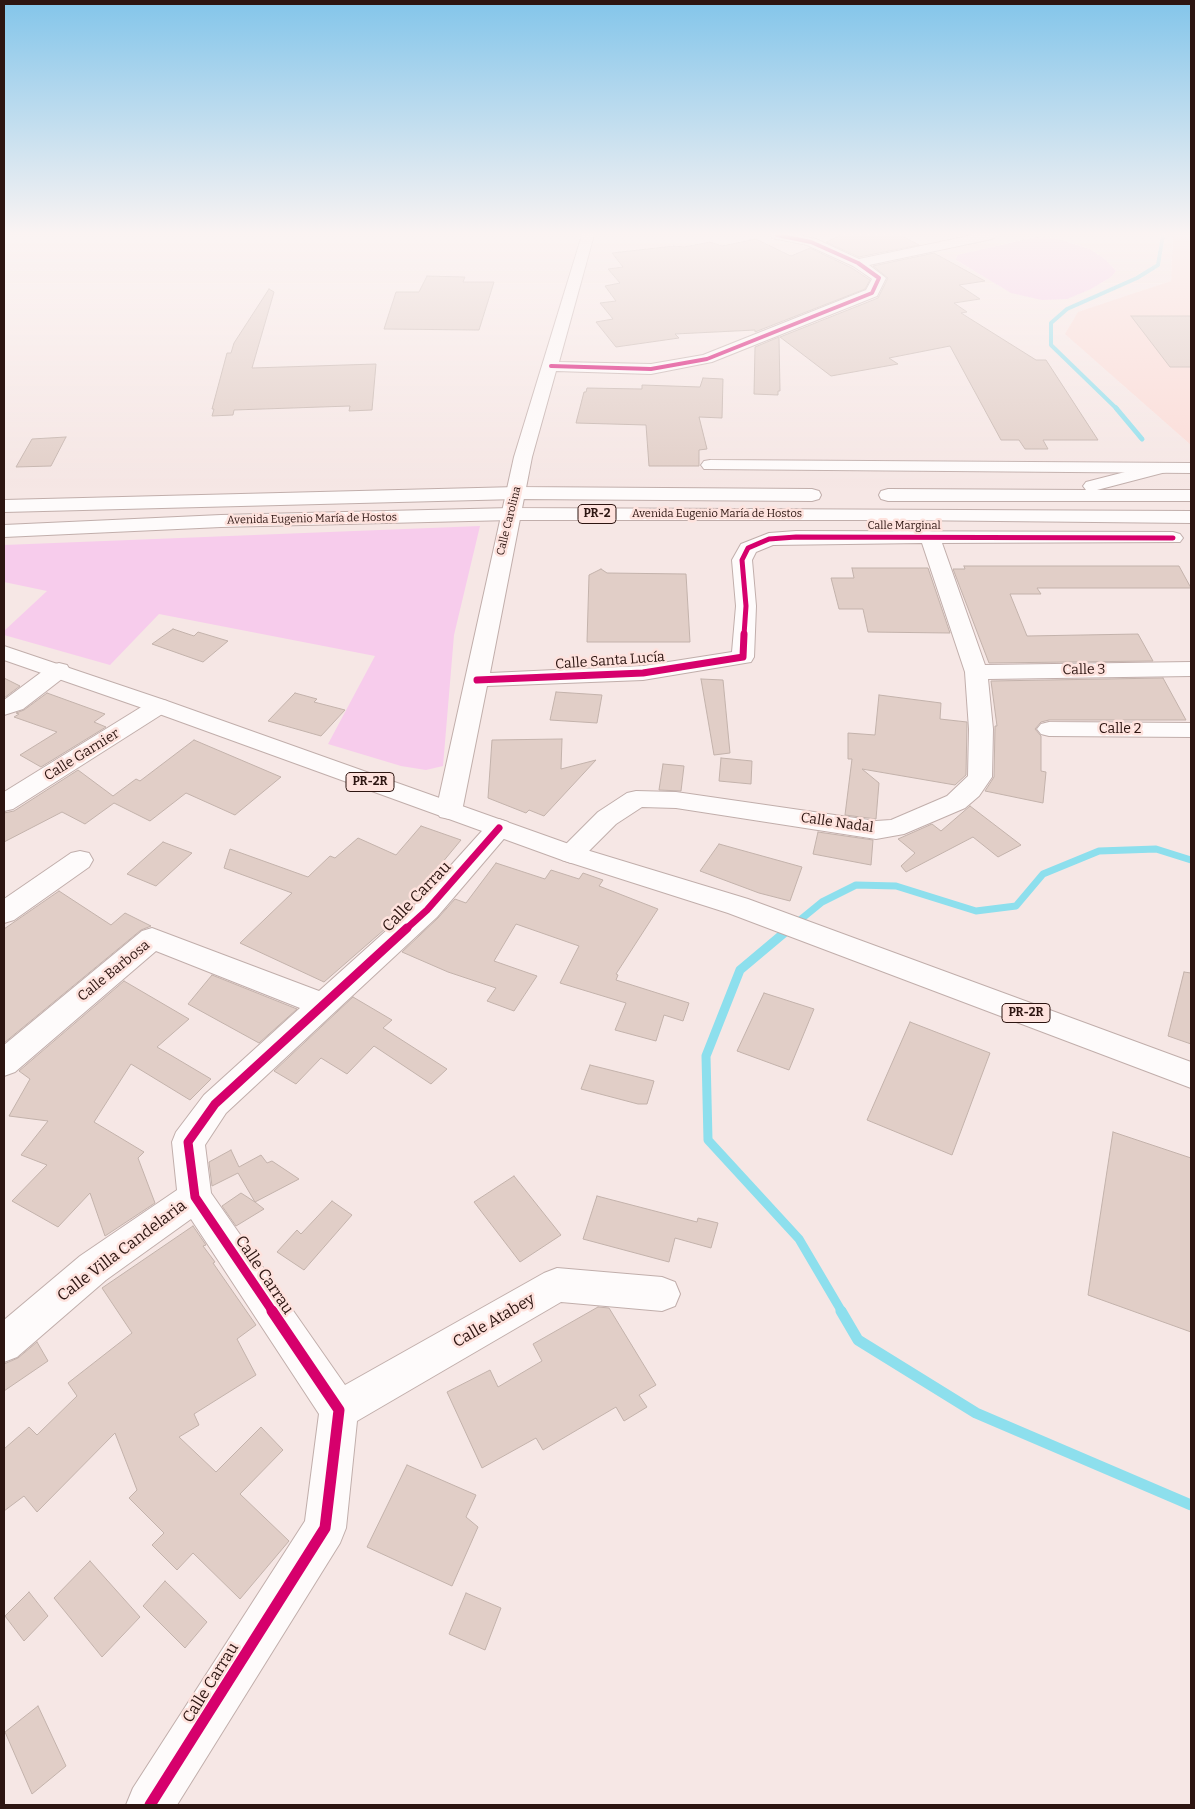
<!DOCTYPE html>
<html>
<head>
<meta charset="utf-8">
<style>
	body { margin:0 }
	#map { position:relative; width:1195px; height:1809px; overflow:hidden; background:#f6e7e5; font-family:Bitter,serif }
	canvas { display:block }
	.frame { position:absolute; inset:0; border:5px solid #2d1511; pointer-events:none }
</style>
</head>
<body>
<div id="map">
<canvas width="1195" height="1809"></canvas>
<div class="frame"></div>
</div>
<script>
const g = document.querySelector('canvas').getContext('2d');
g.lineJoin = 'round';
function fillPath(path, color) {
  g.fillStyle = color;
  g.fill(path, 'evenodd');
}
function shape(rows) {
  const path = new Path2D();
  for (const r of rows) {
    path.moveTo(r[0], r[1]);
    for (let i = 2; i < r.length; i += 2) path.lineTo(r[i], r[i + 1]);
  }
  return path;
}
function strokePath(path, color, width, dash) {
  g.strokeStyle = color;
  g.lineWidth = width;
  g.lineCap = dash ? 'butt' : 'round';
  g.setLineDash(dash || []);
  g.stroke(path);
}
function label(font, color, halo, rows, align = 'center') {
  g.font = font + ' Bitter,serif';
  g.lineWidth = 5;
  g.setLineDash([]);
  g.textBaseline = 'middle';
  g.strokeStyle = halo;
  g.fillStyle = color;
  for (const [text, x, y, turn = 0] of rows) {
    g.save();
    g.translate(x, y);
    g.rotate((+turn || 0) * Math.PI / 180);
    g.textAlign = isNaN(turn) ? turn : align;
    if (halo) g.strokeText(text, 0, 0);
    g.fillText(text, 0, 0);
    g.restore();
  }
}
fillPath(shape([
	[1173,235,1191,235,1191,445,1065,334,1078,312,1171,281]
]), '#fbdbd6');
fillPath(shape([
	[1036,237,1055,238,1090,249,1106,260,1116,271,1111,277,1091,289,1067,299,1042,300,1011,293,956,260,957,255],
	[480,526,454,635,443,766,426,770,401,766,328,744,375,656,159,614,110,665,4,635,4,631,47,591,4,582,4,545]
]), '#f7ccec');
strokePath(shape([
	[1117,409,1051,345,1051,323,1067,309,1137,278,1158,265,1163,235]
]), '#8ddfed', 4);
strokePath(shape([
	[1116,408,1142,439]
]), '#8ddfed', 5);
strokePath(shape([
	[789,929,822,902,856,885,896,886,976,911,1016,906,1043,874,1099,851,1156,849,1191,860]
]), '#8ddfed', 7);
strokePath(shape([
	[790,928,740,970,706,1056,708,1140,799,1239,842,1312]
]), '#8ddfed', 9);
strokePath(shape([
	[841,1311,858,1340,976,1413,1191,1505]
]), '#8ddfed', 11);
const building = shape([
	[841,235,901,235,919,245,859,257,826,242,841,235],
	[756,239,791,256,810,248,852,268,870,280,865,289,755,332,755,330,675,334,679,338,616,347,596,322,613,319,600,303,616,301,605,286,620,283,608,269,623,267,612,253,674,246,684,247,710,242,722,246,756,239],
	[934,253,985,281,959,285,980,299,954,303,967,312,961,313,1036,360,1046,360,1098,440,1043,440,1048,449,1025,449,1019,440,1001,440,950,346,889,358,898,364,831,376,780,337,878,298,888,278,873,266,934,253],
	[427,276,465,277,463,282,494,282,479,330,384,329,396,292,419,292,427,276],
	[269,289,274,292,252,368,376,364,372,410,349,411,350,406,234,410,233,415,212,416,214,409,212,409,227,353,231,353,234,343,269,289],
	[1131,316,1191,316,1191,367,1170,367,1131,316],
	[779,337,780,391,778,391,778,395,754,394,755,347,779,337],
	[703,378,723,379,722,418,699,417,707,449,699,450,699,466,649,466,646,425,576,423,584,392,586,392,587,388,642,389,642,385,700,387,703,378],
	[66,437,51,466,16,467,32,439,66,437],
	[964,566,1179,566,1191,588,1037,588,1041,594,1010,594,1027,636,1138,634,1153,661,989,663,953,569,965,569,964,566],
	[852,568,928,568,950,633,868,632,863,609,839,609,831,578,854,578,852,568],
	[601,569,607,573,686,574,690,642,587,642,589,575,601,569],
	[173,629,194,636,198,632,228,641,203,662,152,644,173,629],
	[4,678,20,686,4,698,4,678],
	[1163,678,1186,720,1049,720,1041,722,1035,729,1041,736,1041,771,1046,772,1043,803,985,791,994,777,995,726,997,726,991,681,1163,678],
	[701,679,723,680,730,753,714,755,701,679],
	[556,692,602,695,597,723,550,720,556,692],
	[47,693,105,714,94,722,106,727,41,767,20,755,57,732,14,717,19,714,16,713,24,710,47,693],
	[295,693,317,699,314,702,345,710,321,736,268,721,295,693],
	[879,695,941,703,940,719,967,722,966,775,955,785,862,769,879,783,876,819,845,815,852,759,848,759,848,733,875,735,879,695],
	[562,739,561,769,596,760,544,816,529,810,526,813,488,798,492,740,562,739],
	[194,740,281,777,235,815,186,793,150,821,114,803,85,824,62,812,4,842,4,813,14,811,78,770,113,796,136,779,140,781,194,740],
	[721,758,752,761,751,784,719,781,721,758],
	[663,764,684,766,681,791,659,790,663,764],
	[970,806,1021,845,998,857,973,837,906,872,901,866,915,853,898,839,932,824,941,831,970,806],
	[421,826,461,840,422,887,427,889,416,902,324,982,240,943,292,893,224,868,230,849,308,877,330,856,335,858,358,838,396,855,421,826],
	[818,832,873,840,871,865,813,854,818,832],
	[163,842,192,853,156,886,127,874,163,842],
	[719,844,802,867,790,901,759,893,700,871,719,844],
	[496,863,545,879,551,870,579,879,583,873,603,880,599,886,658,909,616,974,618,975,616,980,689,1003,683,1021,664,1015,656,1041,615,1030,626,1003,560,983,579,946,516,924,494,961,537,976,514,1011,487,1001,496,988,448,972,402,952,438,918,455,899,466,903,496,863],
	[59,891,111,925,125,913,151,926,141,930,4,1043,4,929,59,891],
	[1184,972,1191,973,1191,1044,1168,1036,1184,972],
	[212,975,297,1009,259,1043,188,1004,212,975],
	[124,981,189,1019,157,1047,211,1079,190,1100,131,1064,94,1122,144,1152,138,1158,155,1203,105,1236,90,1193,58,1227,12,1201,47,1165,21,1155,48,1121,9,1116,30,1079,19,1071,124,981],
	[764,993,814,1009,789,1070,737,1051,764,993],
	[353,997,392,1020,383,1028,447,1069,431,1084,374,1046,347,1074,321,1058,296,1084,274,1071,353,997],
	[910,1022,990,1053,952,1155,867,1120,910,1022],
	[590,1065,654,1081,647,1104,638,1104,581,1089,590,1065],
	[1113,1132,1191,1158,1191,1332,1088,1295,1113,1132],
	[231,1150,239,1167,261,1155,267,1163,272,1161,299,1179,255,1202,264,1209,236,1226,222,1206,241,1193,255,1202,238,1173,212,1186,209,1162,231,1150],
	[514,1176,561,1235,520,1262,474,1202,514,1176],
	[597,1196,697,1222,698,1218,718,1223,711,1248,675,1238,669,1262,583,1239,597,1196],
	[332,1201,352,1215,304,1270,277,1252,297,1230,301,1234,332,1201],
	[193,1226,206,1245,203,1246,215,1262,213,1263,256,1325,237,1339,256,1375,194,1414,199,1425,179,1437,216,1472,261,1427,283,1450,240,1494,289,1541,240,1599,193,1553,177,1570,152,1545,164,1533,129,1498,137,1490,115,1433,37,1512,24,1496,4,1511,4,1449,29,1427,37,1435,77,1396,68,1383,132,1333,102,1288,193,1226],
	[598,1307,609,1308,656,1385,639,1395,647,1407,624,1421,616,1407,543,1450,536,1438,482,1468,447,1392,490,1370,498,1387,542,1361,533,1344,598,1307],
	[37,1342,48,1361,4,1391,4,1364,18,1358,37,1342],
	[407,1465,476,1495,466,1517,478,1527,452,1586,367,1547,407,1465],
	[90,1561,140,1617,102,1657,54,1598,90,1561],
	[165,1581,207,1622,185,1648,143,1606,165,1581],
	[29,1592,48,1616,24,1641,5,1616,29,1592],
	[466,1593,501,1608,485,1650,449,1634,466,1593],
	[38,1706,66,1766,32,1794,5,1732,38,1706]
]);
fillPath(building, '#e1cec7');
strokePath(building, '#c3b2ab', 1);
const minor = shape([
	[582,235,594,235,559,362,651,364,703,355,866,290,872,279,853,266,807,245,772,238,771,235,797,235,816,239,859,259,973,235,998,235,992,239,869,265,886,278,877,296,712,362,651,374,556,371,532,457,490,673,643,666,732,652,736,606,732,560,741,544,769,533,796,531,1173,532,1180,534,1183,538,1180,542,942,543,985,665,1191,662,1191,676,988,679,993,729,992,777,979,796,965,808,904,834,876,839,676,808,642,807,616,824,580,860,571,863,562,860,558,854,562,848,598,812,627,793,636,791,676,792,876,821,891,820,947,796,968,776,969,729,965,672,922,543,773,545,756,552,752,560,756,606,754,657,751,662,643,680,487,686,462,811,458,817,449,819,440,817,436,811,514,457,582,235],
	[710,460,1191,463,1191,473,704,469,701,465,704,461,710,460],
	[59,663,67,665,70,670,67,675,23,709,4,715,4,700,51,665,59,663],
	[159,699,167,701,171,706,167,711,13,809,4,811,4,792,151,701,159,699],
	[1049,722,1191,723,1191,737,1049,736,1041,734,1037,729,1041,724,1049,722],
	[499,819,508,822,512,828,508,834,437,917,226,1113,205,1145,211,1193,345,1385,544,1273,557,1268,662,1277,675,1282,680,1294,675,1306,662,1311,561,1302,357,1421,346,1528,340,1543,177,1805,126,1805,133,1788,305,1521,319,1414,191,1219,106,1280,17,1357,4,1362,4,1320,80,1256,177,1190,172,1142,176,1132,204,1095,300,1008,156,951,15,1072,4,1076,4,1045,142,931,152,928,319,991,417,903,490,822,499,819],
	[80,851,89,853,93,860,89,867,14,920,4,923,4,899,71,853,80,851]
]);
const primary = shape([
	[4,646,167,701,580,848,748,899,1191,1062,1191,1088,728,913,562,860,151,711,4,660,4,646]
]);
const trunk = shape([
	[1160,463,1166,464,1169,468,1166,472,1097,490,1191,490,1191,501,888,501,881,499,879,495,881,491,888,489,1086,490,1083,486,1086,482,1160,463],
	[517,487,812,489,819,491,821,495,819,499,812,501,517,499,4,512,4,500,517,487],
	[511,508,1191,511,1191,523,902,520,937,534,940,538,937,542,930,544,878,526,875,522,877,520,511,520,221,527,4,537,4,525,221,515,511,508]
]);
strokePath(minor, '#c1aeab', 2);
strokePath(primary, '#c1aeab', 2);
strokePath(trunk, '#c1aeab', 2);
fillPath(minor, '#fefbfb');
fillPath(primary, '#fefbfb');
fillPath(trunk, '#fefbfb');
strokePath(shape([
	[551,366,651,369,707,359,872,293,879,278,858,263,811,242,777,235]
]), '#d6006c', 4);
strokePath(shape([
	[744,635,746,606,742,560,748,548,769,539,796,537,1173,538]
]), '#d6006c', 5);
strokePath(shape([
	[477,680,643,673,743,657,744,634],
	[406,929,427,910,499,828]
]), '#d6006c', 7);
strokePath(shape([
	[273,1312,195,1197,188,1142,215,1104,407,928]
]), '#d6006c', 9);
strokePath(shape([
	[150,1805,325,1528,339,1410,272,1311]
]), '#d6006c', 11);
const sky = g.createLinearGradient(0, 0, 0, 488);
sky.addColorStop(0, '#83c5ea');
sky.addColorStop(0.48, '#fbf4f3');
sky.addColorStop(1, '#fbf4f300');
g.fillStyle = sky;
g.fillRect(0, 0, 1195, 488);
label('11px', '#2d1511', '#fee2dd', [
	["Avenida Eugenio María de Hostos",717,514],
	["Avenida Eugenio María de Hostos",312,519,-1],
	["Calle Carolina",509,521,-76],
	["Calle Marginal",904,526]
]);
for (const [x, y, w] of [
	[597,514,38],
	[370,782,48],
	[1026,1013,48]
]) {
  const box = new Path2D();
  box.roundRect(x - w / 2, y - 9.5, w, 19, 4);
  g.fillStyle = '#fee2dd';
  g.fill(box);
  strokePath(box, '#2d1511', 1);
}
label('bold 12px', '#2d1511', null, [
	["PR-2",597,514],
	["PR-2R",370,782],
	["PR-2R",1026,1013]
]);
label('14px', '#2d1511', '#fee2dd', [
	["Calle Santa Lucía",610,661,-4],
	["Calle 3",1084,670,-1],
	["Calle 2",1120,729],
	["Calle Garnier",82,755,-32],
	["Calle Nadal",837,823,8],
	["Calle Barbosa",114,971,-39]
]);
label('16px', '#2d1511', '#fee2dd', [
	["Calle Carrau",417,897,-46],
	["Calle Villa Candelaria",122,1251,-37],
	["Calle Carrau",264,1275,56],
	["Calle Atabey",494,1321,-30],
	["Calle Carrau",211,1683,-58]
]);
</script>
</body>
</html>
